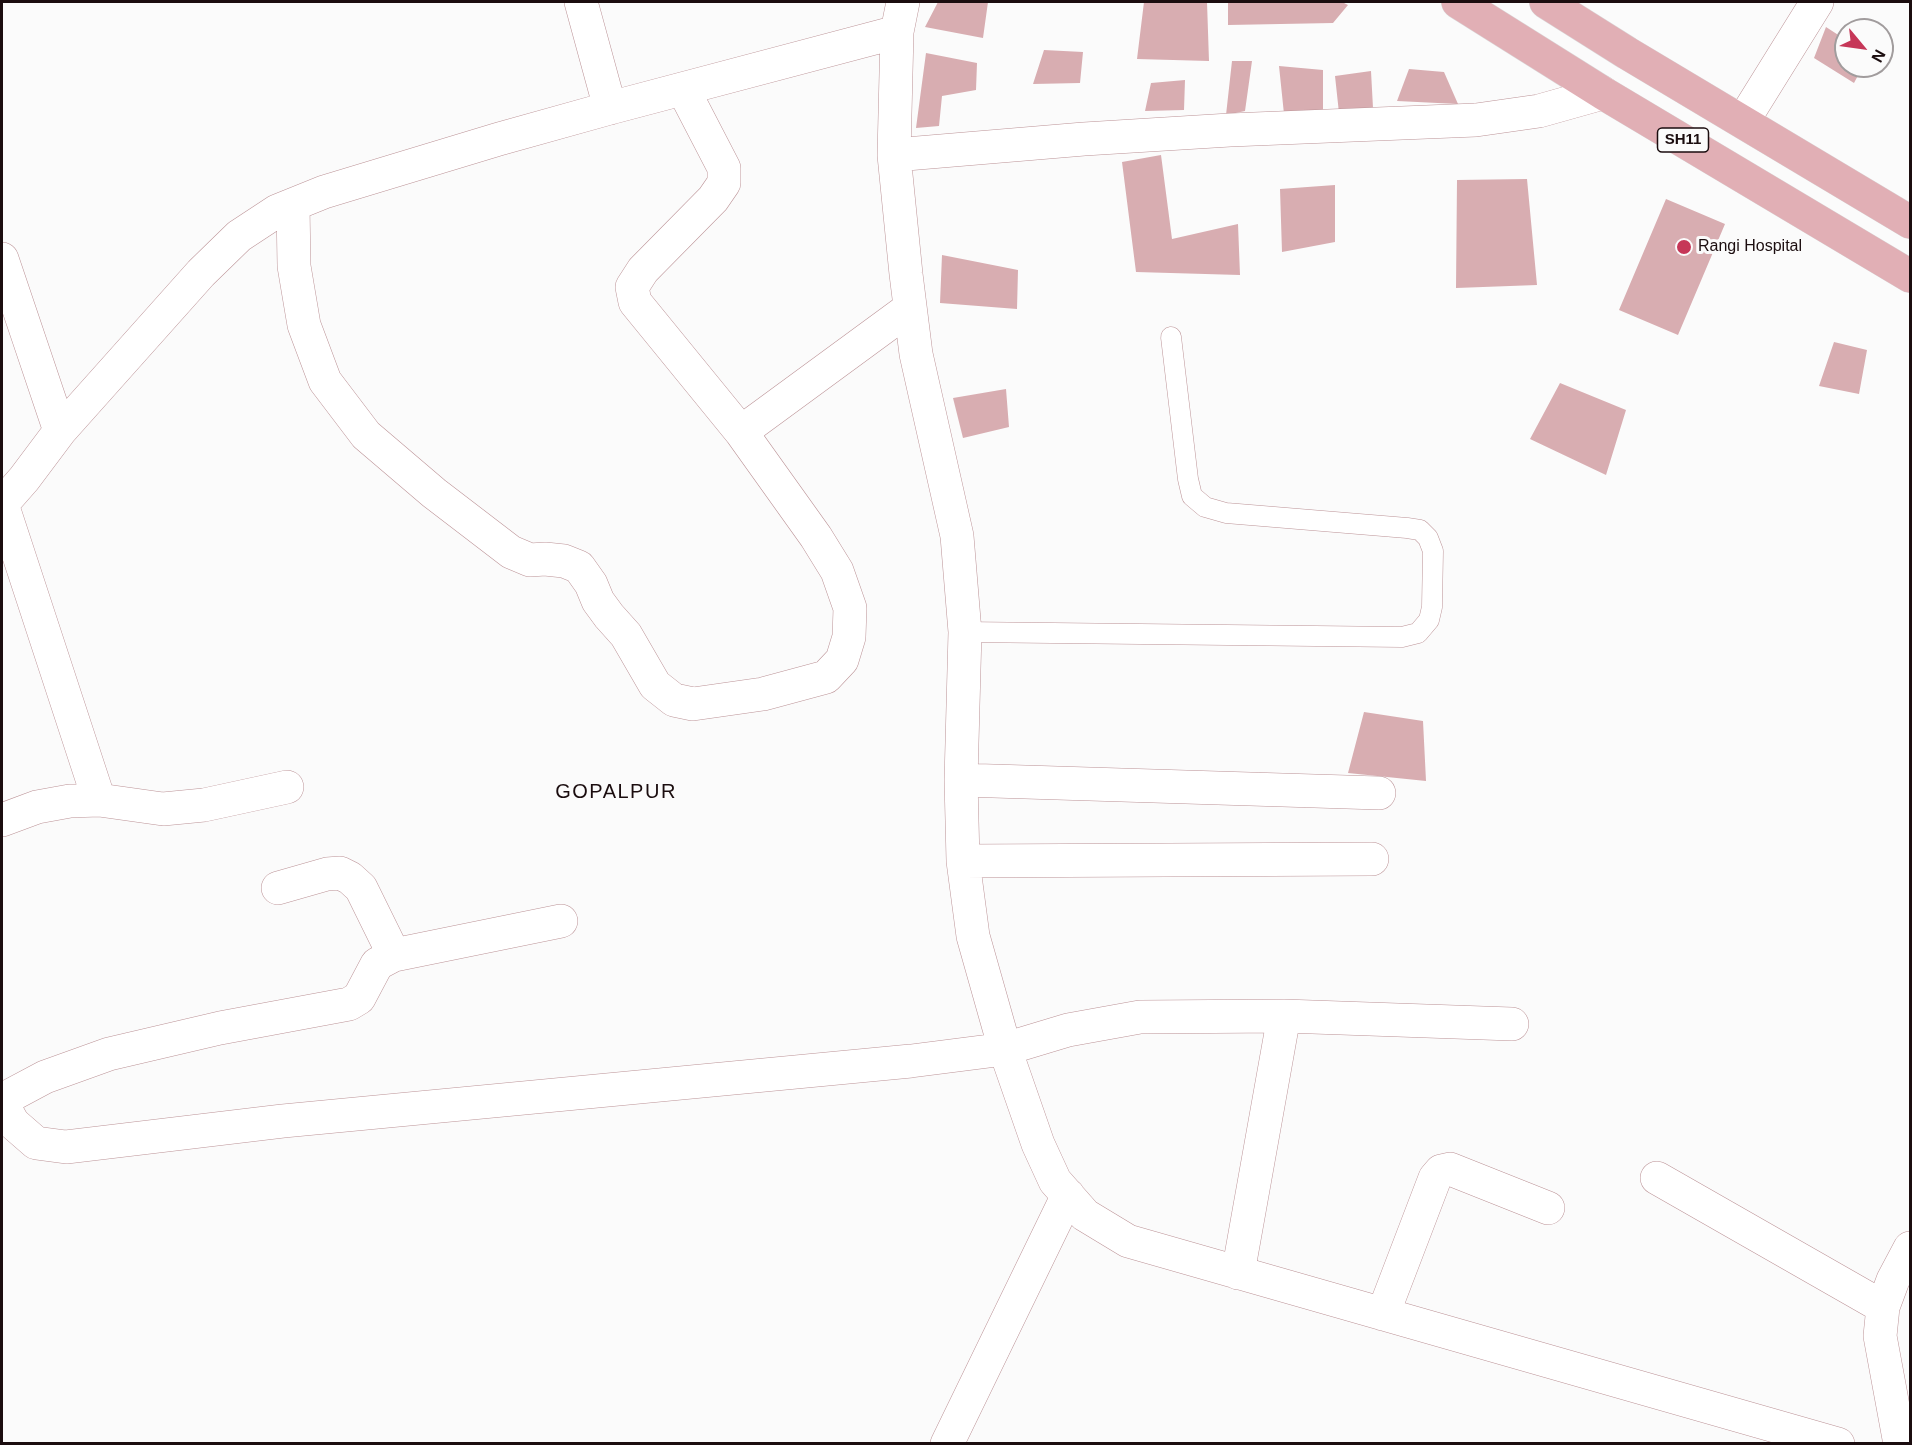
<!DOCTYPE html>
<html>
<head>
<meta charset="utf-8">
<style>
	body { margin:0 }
	#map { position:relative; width:1912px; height:1445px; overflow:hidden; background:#fbfbfb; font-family:Helvetica,sans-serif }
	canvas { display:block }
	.frame { position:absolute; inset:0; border:3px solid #1b0d0f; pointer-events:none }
	.north { position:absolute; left:1834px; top:18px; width:60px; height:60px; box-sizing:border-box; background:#fbfbfb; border:2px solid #a19c9d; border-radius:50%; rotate:119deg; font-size:16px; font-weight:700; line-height:24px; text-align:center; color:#1b0d0f }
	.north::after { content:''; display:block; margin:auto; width:21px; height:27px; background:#c63758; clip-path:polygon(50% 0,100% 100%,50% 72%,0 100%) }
</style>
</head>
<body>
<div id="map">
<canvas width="1912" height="1445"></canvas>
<div class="frame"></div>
<div class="north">N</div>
</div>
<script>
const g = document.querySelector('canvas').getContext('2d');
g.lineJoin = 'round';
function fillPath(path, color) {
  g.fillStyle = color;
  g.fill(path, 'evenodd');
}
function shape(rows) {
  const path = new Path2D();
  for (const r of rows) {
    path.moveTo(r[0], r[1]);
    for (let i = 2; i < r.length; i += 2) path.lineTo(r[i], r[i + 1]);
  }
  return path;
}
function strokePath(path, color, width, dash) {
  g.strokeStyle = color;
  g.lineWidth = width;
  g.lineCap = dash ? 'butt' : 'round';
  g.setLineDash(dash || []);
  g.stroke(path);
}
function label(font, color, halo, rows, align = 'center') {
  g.font = font + ' Helvetica,sans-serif';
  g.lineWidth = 6;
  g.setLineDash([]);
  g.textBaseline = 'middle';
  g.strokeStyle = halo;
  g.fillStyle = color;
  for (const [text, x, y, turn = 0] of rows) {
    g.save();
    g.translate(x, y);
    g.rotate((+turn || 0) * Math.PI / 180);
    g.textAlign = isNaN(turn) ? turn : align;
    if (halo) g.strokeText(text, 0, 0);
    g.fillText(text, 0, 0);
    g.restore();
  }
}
fillPath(shape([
	[938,2,988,2,983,38,925,27],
	[1144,2,1207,2,1209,61,1137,59],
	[1228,2,1342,2,1348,5,1333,23,1228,25],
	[1826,27,1846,40,1846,66,1863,66,1854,83,1814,58],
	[1044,50,1083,52,1080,83,1033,84],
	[926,53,977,63,976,90,942,96,939,126,916,128],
	[1232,61,1252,61,1245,111,1226,115],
	[1279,66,1323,70,1323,112,1284,114],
	[1409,69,1444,72,1458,104,1397,101],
	[1371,71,1373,108,1339,113,1335,76],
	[1185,80,1184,110,1145,111,1151,83],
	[1161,155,1172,239,1238,224,1240,275,1136,272,1122,162],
	[1527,179,1537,285,1456,288,1457,180],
	[1335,185,1335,242,1282,252,1280,189],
	[1666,199,1725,224,1678,335,1619,310],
	[942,255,1018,270,1017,309,940,303],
	[1834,342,1867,350,1859,394,1819,386],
	[1560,383,1626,410,1606,475,1530,439],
	[1006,389,1009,427,963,438,953,398],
	[1364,712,1423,721,1426,781,1348,773]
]), '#d8adb1');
const lane = shape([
	[965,632,1402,637,1418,633,1429,620,1432,607,1433,551,1428,538,1420,530,1407,528,1226,513,1205,507,1192,496,1188,479,1171,337]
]);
const street = shape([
	[581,2,610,108],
	[897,32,894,155,906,274,916,354,957,536,965,632,961,780,963,861,973,936,1005,1049,1068,1030,1140,1017,1284,1016,1512,1024],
	[1743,121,1817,2],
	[894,155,1084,139,1230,130,1476,120,1539,111,1603,93],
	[293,205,294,266,304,325,325,381,366,435,434,493,511,552,530,560,545,559,564,561,579,567,591,584,598,601,609,616,626,635,655,685,674,700,693,704,763,694,826,677,842,660,849,637,850,608,837,571,816,537,741,432,635,302,632,287,643,270,713,199,724,183,724,168,683,89],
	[2,259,60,431],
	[741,432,910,308],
	[2,504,24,479,60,431,201,273,239,236,277,211,324,192,499,139,610,108,897,32,903,2],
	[2,504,99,800],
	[961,780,1379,793],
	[2,820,37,807,70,801,99,800,163,809,204,805,287,787],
	[963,861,1372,859],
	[278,888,327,874,340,873,350,878,361,888,394,955],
	[2,1100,45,1077,109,1054,220,1028,349,1004,359,998,377,964,394,955,561,921],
	[2,1103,13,1123,36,1143,66,1147,283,1121,911,1061,1005,1049,1038,1144,1055,1181,1085,1215,1128,1241,1838,1444],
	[1657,1178,1883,1307],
	[1238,1273,1284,1016],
	[1383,1314,1435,1178,1441,1171,1450,1169,1548,1208],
	[947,1444,1068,1195],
	[1900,1444,1880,1336,1883,1307,1893,1280,1910,1248]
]);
const primary = shape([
	[1458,2,1603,93,1910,276],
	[1546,2,1627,53,1910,222]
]);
strokePath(lane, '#bc9397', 21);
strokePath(street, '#bc9397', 34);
strokePath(primary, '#dbd8d9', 34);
strokePath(lane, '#fff', 20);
strokePath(street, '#fff', 33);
strokePath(primary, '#e1afb5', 33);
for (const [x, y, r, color] of [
	[1684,247,8,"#c63758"]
]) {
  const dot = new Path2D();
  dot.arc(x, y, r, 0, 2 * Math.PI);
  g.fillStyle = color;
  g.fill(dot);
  strokePath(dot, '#fbfbfb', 2);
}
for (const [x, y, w] of [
	[1683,140,51]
]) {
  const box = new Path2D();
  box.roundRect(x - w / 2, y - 12, w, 24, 4.5);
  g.fillStyle = '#fbfbfb';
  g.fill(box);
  strokePath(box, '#1b0d0f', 1.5);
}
label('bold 15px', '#1b0d0f', null, [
	["SH11",1683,140]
]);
label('16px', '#1b0d0f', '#fbfbfb', [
	["Rangi Hospital",1698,247]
], 'left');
g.letterSpacing = '1.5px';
label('20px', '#1b0d0f', '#fbfbfb', [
	["GOPALPUR",616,792]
]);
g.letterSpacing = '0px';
</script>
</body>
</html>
